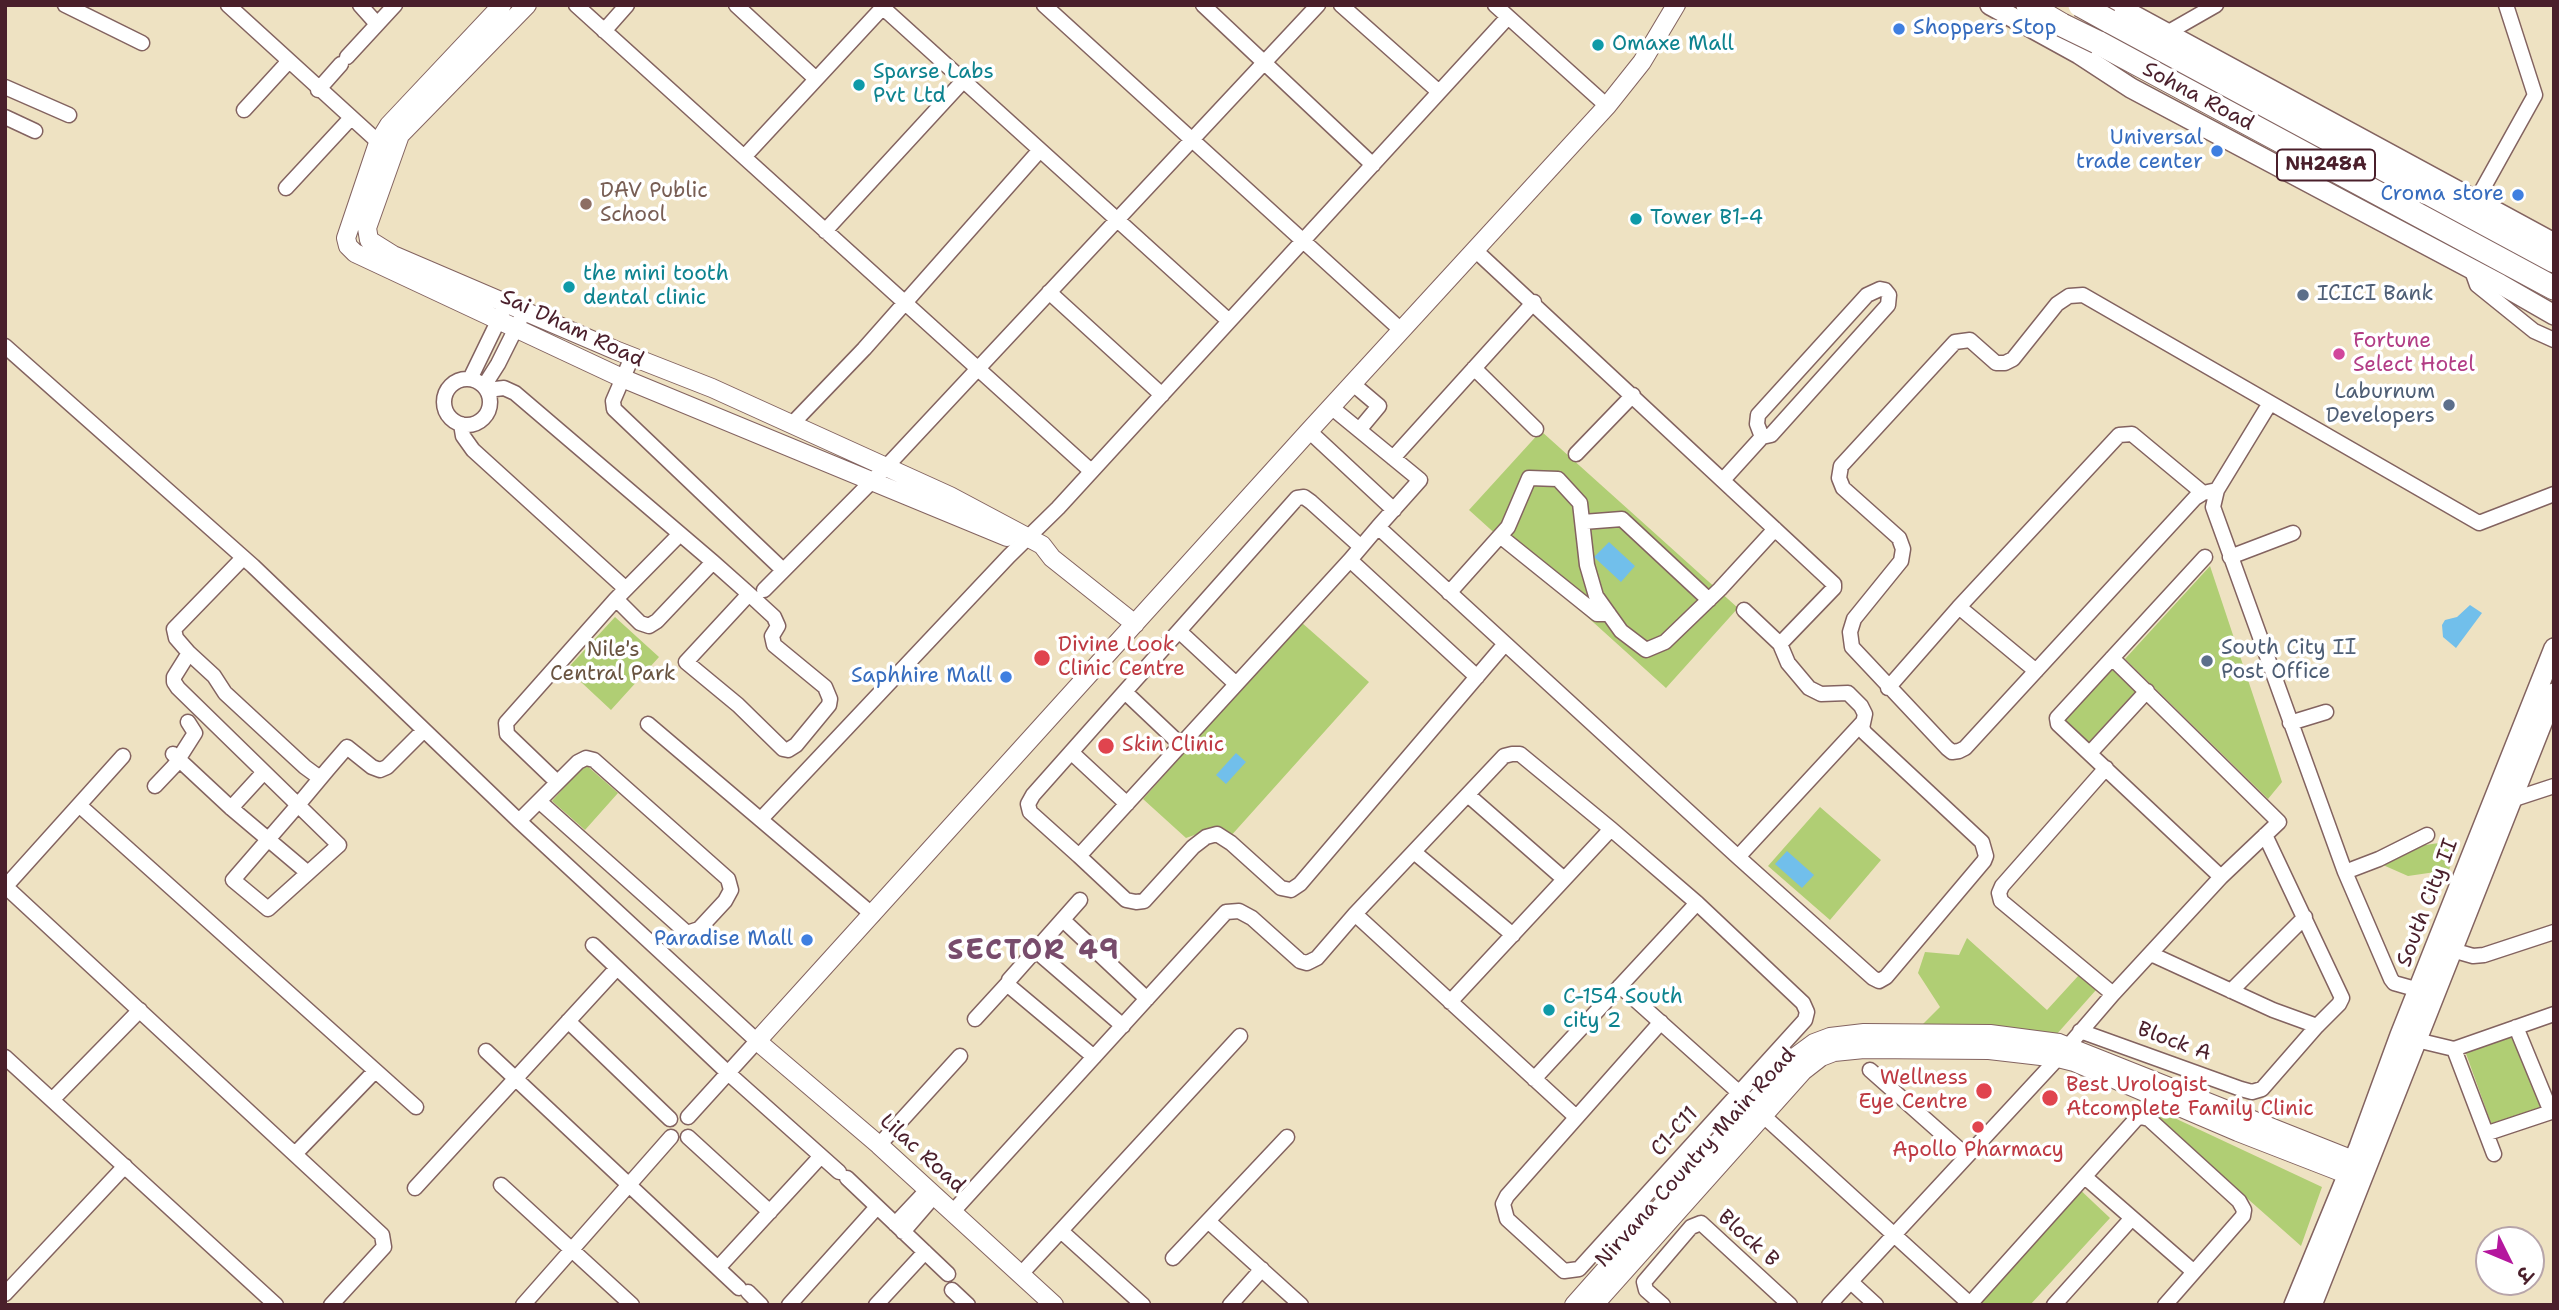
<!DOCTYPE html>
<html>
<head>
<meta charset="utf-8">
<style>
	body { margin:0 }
	#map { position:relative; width:2559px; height:1310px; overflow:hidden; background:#eee2c2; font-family:"Shantell Sans","Playpen Sans Deva",sans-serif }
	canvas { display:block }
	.frame { position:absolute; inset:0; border:7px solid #4a1f2b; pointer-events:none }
	.north { position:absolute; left:2475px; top:1226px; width:70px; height:70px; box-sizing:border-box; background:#fff; border:2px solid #b7a5aa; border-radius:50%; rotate:133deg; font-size:19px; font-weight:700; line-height:28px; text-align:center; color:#4a1f2b }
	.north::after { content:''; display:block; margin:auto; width:24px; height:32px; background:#b5179e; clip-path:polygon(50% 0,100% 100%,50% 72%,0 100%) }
</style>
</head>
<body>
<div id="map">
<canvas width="2559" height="1310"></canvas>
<div class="frame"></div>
<div class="north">उ</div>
</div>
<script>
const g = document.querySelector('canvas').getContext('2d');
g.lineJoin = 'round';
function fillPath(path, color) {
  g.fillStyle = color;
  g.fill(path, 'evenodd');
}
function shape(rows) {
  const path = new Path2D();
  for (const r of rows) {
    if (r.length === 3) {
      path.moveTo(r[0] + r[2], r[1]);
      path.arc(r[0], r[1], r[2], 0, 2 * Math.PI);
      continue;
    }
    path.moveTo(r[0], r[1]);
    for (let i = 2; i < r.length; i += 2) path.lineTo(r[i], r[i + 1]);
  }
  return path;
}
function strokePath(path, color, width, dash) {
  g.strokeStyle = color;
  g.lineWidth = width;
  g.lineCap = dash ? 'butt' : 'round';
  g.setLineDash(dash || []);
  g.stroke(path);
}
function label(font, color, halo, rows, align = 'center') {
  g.font = font + ' "Shantell Sans",sans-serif';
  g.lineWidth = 7;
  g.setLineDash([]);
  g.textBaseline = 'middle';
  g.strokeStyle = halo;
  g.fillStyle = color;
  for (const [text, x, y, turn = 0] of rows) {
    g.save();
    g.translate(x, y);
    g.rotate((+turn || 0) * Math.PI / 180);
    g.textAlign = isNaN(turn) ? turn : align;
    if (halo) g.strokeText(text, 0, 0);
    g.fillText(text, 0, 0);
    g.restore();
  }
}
fillPath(shape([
	[1541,431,1738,608,1666,688,1469,510],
	[2210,566,2282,782,2268,799,2125,659],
	[615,617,659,657,611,710,567,669],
	[1301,622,1369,682,1229,838,1217,827,1186,838,1143,799],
	[2112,664,2140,690,2088,747,2060,721],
	[585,764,618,793,585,830,552,801],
	[1820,807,1881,860,1830,920,1768,866],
	[2459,840,2449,870,2408,876,2383,865,2412,847],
	[1967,938,2047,1010,2079,975,2096,990,2056,1035,1918,1029,1940,1007,1918,973,1925,952,1959,955],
	[2514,1031,2542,1109,2492,1126,2464,1048],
	[2136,1100,2322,1187,2301,1246],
	[2075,1185,2110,1218,2030,1305,1980,1305,1972,1298]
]), '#b0ce74');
fillPath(shape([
	[1609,542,1635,566,1621,582,1594,557],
	[2470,605,2482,613,2456,648,2443,637,2442,625,2445,620,2457,617],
	[1236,753,1246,762,1226,784,1216,775],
	[1787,851,1814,875,1802,888,1775,864]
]), '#71bfeb');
const minor = shape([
	[65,5,142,43],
	[228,5,386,149],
	[360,5,377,24],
	[576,5,1091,471],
	[736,5,816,79],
	[880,5,1229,321],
	[1044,5,1401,330],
	[1203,5,1373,165],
	[1341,5,1439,92],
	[1495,5,1607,106],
	[604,31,627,5],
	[2167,33,2216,5],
	[347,57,395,5],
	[5,87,69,115],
	[318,90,341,64],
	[244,110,288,62],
	[5,117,35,131],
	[744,157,885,5],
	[286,188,350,119],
	[2476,201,2535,95,2506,5],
	[825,231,964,80],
	[1475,250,1834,584,1834,588,1780,644],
	[2471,268,2477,285,2534,331,2554,340],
	[1049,292,1162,395],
	[5,346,253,566,519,821,757,1041,688,1117],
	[632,357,613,401,614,409,783,570],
	[1474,368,1536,429],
	[467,402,23],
	[470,379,503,311],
	[1353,384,1379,406,1359,430],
	[484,386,498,364,520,320],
	[487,390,504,388,515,393,713,562,749,594,774,617,778,626,772,636,774,645,825,687,830,699,829,705,796,745,788,750,783,749,738,705,686,662,749,594],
	[2270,403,2217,490,2213,507,2345,872],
	[1331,407,1420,480,1378,527],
	[461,424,463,436,473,450,626,589],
	[791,425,864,349,1040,150],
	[1309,431,1394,510],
	[1576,454,1633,395],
	[1393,458,1534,302],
	[1723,480,1762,437,1771,435,1888,305,1889,295,1885,290,1880,289,1867,295,1758,415,1757,424,1762,437],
	[2217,490,2203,493,2195,498,1965,748,1959,751,1952,752,1947,748,1852,647,1850,632,1854,619,1901,561,1903,549,1899,538,1843,488,1839,478,1841,466,1955,342,1970,340,1996,363,2005,363,2013,359,2057,304,2069,296,2083,295,2479,523,2554,494],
	[1583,522,1622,519,1709,600],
	[1500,536,1597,614,1609,614],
	[2205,557,2057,718,2058,724,2221,877],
	[2230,557,2293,533],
	[242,559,174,629,176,638,189,653,174,677,174,682,178,688,298,805,339,845,268,909,233,880,298,805,328,769,347,747,372,767,380,770,387,767,424,730],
	[1350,560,1079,856,1030,812,1028,804,1033,795,1297,498,1304,497,1311,502,1361,547],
	[764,590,886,467,1318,5],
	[1449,593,1508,527,1529,478,1558,479,1580,503,1587,565,1596,596,1621,631,1646,650,1665,642,1720,589,1775,529],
	[616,599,640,623,649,626,657,621,713,562],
	[1959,607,2036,671],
	[1179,631,1236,684],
	[189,653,214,676,225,693,305,767,320,778],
	[1477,677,1350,560,1378,527,1738,857,1873,978,1879,981,1886,977,1984,861,1986,856,1982,842,1865,733,1862,728,1865,714,1861,706,1848,693,1821,694,1809,688,1788,663,1780,644,1744,610],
	[1888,688,1959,607,2119,435,2132,434,2203,493],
	[1125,692,1181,745],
	[2290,723,2326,712],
	[648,724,873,915],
	[1071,752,1127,804],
	[2090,753,2147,691],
	[173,754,231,808,308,873],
	[2106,768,2002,886,1999,893,2001,901,2113,994],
	[557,782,507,734,506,723,616,599,680,534],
	[155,786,174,766,195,733,188,722],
	[1468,795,1564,879],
	[2505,802,2554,786],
	[79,805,416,1107],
	[231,808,264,772],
	[761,819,1009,556,1058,508,1508,17],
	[519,821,578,762,586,758,594,760,728,879,731,890,725,901,699,929,687,933,540,802],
	[1414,852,1513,935],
	[1079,856,1126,900,1136,902,1144,901,1193,847,1206,837,1217,834,1231,843,1281,888,1291,890,1300,884,1504,645],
	[1738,857,1862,723],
	[5,886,382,1235,384,1247,331,1305],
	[6,886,123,756],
	[1080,900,1009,980,1008,985,1094,1057],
	[1355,914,1576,1117],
	[1063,920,1147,999],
	[593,945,728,1073,839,1172],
	[1035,950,1123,1026],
	[2452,950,2473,956,2484,955,2554,932],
	[2151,954,2273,1010,2317,1026],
	[1620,986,1744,1097],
	[2231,991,2305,917],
	[2426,992,2394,983,2391,979,2345,872,2379,859,2427,835],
	[1450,1002,1611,829],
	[975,1019,1008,983],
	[568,1021,670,1119],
	[2516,1027,2551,1112],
	[2080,1031,2241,1089,2252,1092,2262,1089,2317,1026,2339,1004,2342,998,2265,835],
	[2408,1038,2454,1049,2554,1014],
	[2454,1049,2494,1154],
	[486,1051,739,1288],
	[5,1057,276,1305],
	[1870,1070,1967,1156],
	[1534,1079,1697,903],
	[52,1100,140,1010],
	[1756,1109,1971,1305],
	[2488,1133,2554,1111],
	[688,1137,770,1212],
	[879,1145,960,1056],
	[295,1154,375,1071],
	[2085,1177,2194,1272],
	[847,1178,948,1274],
	[501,1185,632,1305],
	[415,1188,617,968],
	[958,1206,1226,912,1239,911,1252,918,1300,961,1307,963,1317,958,1355,914,1504,756,1512,754,1520,754,1611,829,1697,903,1803,1003,1807,1012,1805,1020,1579,1269,1564,1271,1507,1219,1503,1204,1507,1196,1661,1022],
	[1208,1221,1301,1305],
	[895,1224,928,1189],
	[1061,1231,1143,1305],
	[903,1232,935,1195],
	[1173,1258,1287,1137],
	[718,1268,821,1156],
	[1021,1274,1240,1036],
	[1851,1282,1876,1305],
	[952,1290,968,1305],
	[748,1292,761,1305],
	[5,1294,125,1166],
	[1970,1304,2136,1119,2141,1117,2149,1119,2239,1201,2244,1210,2243,1216,2165,1305],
	[523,1305,671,1137],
	[789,1305,877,1207],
	[876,1305,925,1252],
	[1230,1305,1262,1269],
	[1663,1305,1646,1290,1644,1282,1691,1227,1701,1223,1790,1305],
	[1829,1305,2058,1058,2113,994,2221,877,2279,822,2112,658],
	[2054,1305,2132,1218]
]);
const tertiary = shape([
	[502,5,389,125,378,143,346,238,348,246,355,253,622,378,1007,537],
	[527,5,400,135,367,228,369,240,393,255,615,350,712,388,950,496,1042,545,1052,558,1135,624],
	[1054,1305,879,1145,757,1041,1309,431,1607,106,1642,62,1676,5],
	[1574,1305,1791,1060,1814,1043,1830,1037,1864,1033,1990,1034,2059,1043,2366,1165],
	[1594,1305,1803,1071,1821,1057,1834,1052,1864,1049,1989,1050,2058,1058,2074,1062,2238,1132,2359,1179]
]);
const secondary = shape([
	[1990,5,2079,54,2131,88,2500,284,2554,315],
	[2115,5,2554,243],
	[2294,1305,2359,1147,2400,1035,2554,648],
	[2312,1305,2554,693]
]);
const trunk = shape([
	[2028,5,2062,25],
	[2109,21,2554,261],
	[2097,42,2554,288]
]);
strokePath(minor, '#836360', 17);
strokePath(tertiary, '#836360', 20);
strokePath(secondary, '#836360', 22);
strokePath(trunk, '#836360', 25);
strokePath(minor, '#fff', 14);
strokePath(tertiary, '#fff', 18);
strokePath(secondary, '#fff', 19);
strokePath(trunk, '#fff', 23);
const trunkBridge = shape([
	[2080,5,2109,21],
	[2062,25,2097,42]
]);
strokePath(trunkBridge, '#836360', 25, []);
strokePath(trunkBridge, '#fff', 23);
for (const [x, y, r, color] of [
	[1899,29,7,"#3f7fe0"],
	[1598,45,7,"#0f9aa8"],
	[859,85,7,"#0f9aa8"],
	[2217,151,7,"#3f7fe0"],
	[2518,195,7,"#3f7fe0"],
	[586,204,7,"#8d6e63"],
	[1636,219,7,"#0f9aa8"],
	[569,287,7,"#0f9aa8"],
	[2303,295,7,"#5c6f8a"],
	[2339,354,7,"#d1479c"],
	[2449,405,7,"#5c6f8a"],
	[1042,658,9,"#e0444e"],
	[2207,661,7,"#5c6f8a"],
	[1006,677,7,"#3f7fe0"],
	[1106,746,9,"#e0444e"],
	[807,940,7,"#3f7fe0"],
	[1549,1010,7,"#0f9aa8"],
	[1984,1091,9,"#e0444e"],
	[2050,1098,9,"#e0444e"],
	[1978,1127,7,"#e0444e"]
]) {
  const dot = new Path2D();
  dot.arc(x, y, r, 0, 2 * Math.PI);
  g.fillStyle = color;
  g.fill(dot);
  strokePath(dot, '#fff', 2.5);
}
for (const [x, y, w] of [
	[2326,165,98]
]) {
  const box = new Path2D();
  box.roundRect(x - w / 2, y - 15.5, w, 31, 5);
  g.fillStyle = '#fff';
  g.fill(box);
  strokePath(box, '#4a1f2b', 2);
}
label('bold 19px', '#4a1f2b', null, [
	["NH248A",2326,165]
]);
label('21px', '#366cbe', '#fff', [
	["Shoppers Stop",1913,29,"left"],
	["Universal",2203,139],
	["trade center",2203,163],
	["Croma store",2504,195],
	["Saphhire Mall",992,677],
	["Paradise Mall",793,940]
], 'right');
label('21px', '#0d838f', '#fff', [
	["Omaxe Mall",1612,45],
	["Sparse Labs",873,73],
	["Pvt Ltd",873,97],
	["Tower B1-4",1650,219],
	["the mini tooth",583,275],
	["dental clinic",583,299],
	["C-154 South",1563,998],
	["city 2",1563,1022]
], 'left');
label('21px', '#4a1f2b', '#fff', [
	["Sohna Road",2198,97,28],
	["Sai Dham Road",572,329,25],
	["South City II",2428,903,-69],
	["Block A",2174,1042,20],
	["C1-C11",1675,1132,-48],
	["Lilac Road",922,1154,42],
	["Nirvana Country Main Road",1696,1158,-48],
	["Block B",1748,1239,42]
]);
label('21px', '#785e54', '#fff', [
	["DAV Public",600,192],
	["School",600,216]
], 'left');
label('21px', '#4e5e75', '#fff', [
	["ICICI Bank",2317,295],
	["Laburnum",2435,393,"right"],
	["Developers",2435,417,"right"],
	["South City II",2221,649],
	["Post Office",2221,673]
], 'left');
label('21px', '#b23c85', '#fff', [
	["Fortune",2353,342],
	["Select Hotel",2353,366]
], 'left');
label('21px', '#be3a42', '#fff', [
	["Divine Look",1058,646],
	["Clinic Centre",1058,670],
	["Skin Clinic",1122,746],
	["Wellness",1968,1079,"right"],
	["Eye Centre",1968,1103,"right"],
	["Best Urologist",2066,1086],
	["Atcomplete Family Clinic",2066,1110],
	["Apollo Pharmacy",1978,1151,"center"]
], 'left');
label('21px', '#695441', '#fff', [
	["Nile's",613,651],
	["Central Park",613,675]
]);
g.letterSpacing = '2px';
label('bold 28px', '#784c6c', '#fff', [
	["SECTOR 49",1034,952]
]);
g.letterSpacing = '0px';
</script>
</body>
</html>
